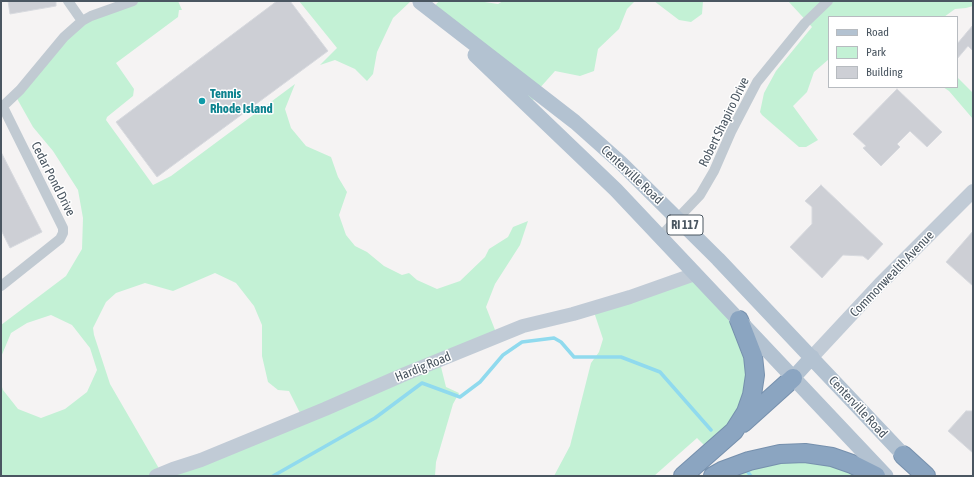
<!DOCTYPE html>
<html>
<head>
<meta charset="utf-8">
<style>
	body { margin:0 }
	#map { position:relative; width:974px; height:477px; overflow:hidden; background:#f5f3f3; font-family:"Asap Condensed",sans-serif }
	canvas { display:block }
	.frame { position:absolute; inset:0; border:2px solid #4a5661; pointer-events:none }
	.legend { position:absolute; left:828px; top:16px; width:130px; height:72px; box-sizing:border-box; background:#fff; border:1px solid #b7bbc0; margin:0; padding:5px 7px; list-style:none; font-size:12px; color:#4a5661 }
	.legend li { display:flex; align-items:center; gap:8px; height:20px }
	.legend b { width:20px; border:1px solid #b7bbc0 }
</style>
</head>
<body>
<div id="map">
<canvas width="974" height="477"></canvas>
<div class="frame"></div>
<ul class="legend">
<li><b style="height:5px;background:#b3c2d1"></b>Road</li>
<li><b style="height:11px;background:#c3f1d5"></b>Park</li>
<li><b style="height:11px;background:#cdcfd5"></b>Building</li>
</ul>
</div>
<script>
const g = document.querySelector('canvas').getContext('2d');
g.lineJoin = 'round';
function fillPath(path, color) {
  g.fillStyle = color;
  g.fill(path, 'evenodd');
}
function shape(rows) {
  const path = new Path2D();
  for (const r of rows) {
    path.moveTo(r[0], r[1]);
    for (let i = 2; i < r.length; i += 2) path.lineTo(r[i], r[i + 1]);
  }
  return path;
}
function strokePath(path, color, width, dash) {
  g.strokeStyle = color;
  g.lineWidth = width;
  g.lineCap = dash ? 'butt' : 'round';
  g.setLineDash(dash || []);
  g.stroke(path);
}
function label(font, color, halo, rows, align = 'center') {
  g.font = font + ' "Asap Condensed",sans-serif';
  g.lineWidth = 3;
  g.setLineDash([]);
  g.textBaseline = 'middle';
  g.strokeStyle = halo;
  g.fillStyle = color;
  for (const [text, x, y, turn = 0] of rows) {
    g.save();
    g.translate(x, y);
    g.rotate((+turn || 0) * Math.PI / 180);
    g.textAlign = isNaN(turn) ? turn : align;
    if (halo) g.strokeText(text, 0, 0);
    g.fillText(text, 0, 0);
    g.restore();
  }
}
fillPath(shape([
	[132,1,178,1,182,10,179,10,178,17,116,63,134,89,133,96,107,117,106,120,153,185,171,176,295,84,285,109,291,128,306,146,331,157,338,177,347,192,339,215,346,235,355,246,367,252,384,266,402,275,409,273,417,280,437,289,460,281,485,257,489,249,508,237,513,227,528,221,520,245,495,284,486,307,497,335,440,363,446,387,459,393,453,404,436,462,435,476,1,476,1,384,3,390,18,409,41,418,65,409,87,392,97,370,90,348,72,325,51,315,27,323,11,333,1,357,1,325,66,276,82,249,83,218,78,190,53,151,33,127,15,95,83,20],
	[215,273,236,283,254,306,262,325,262,356,268,382,278,390,289,391,302,417,161,472,110,384,94,335,93,328,106,302,116,293,145,283,173,291],
	[299,1,411,1,393,18,377,52,373,74,367,81,355,69,335,60,320,65,337,48],
	[439,1,478,1,498,4,503,1,635,1,627,9,619,29,598,49,594,71,580,76,555,71,538,90,531,105,431,10],
	[654,1,703,1,702,14,691,22,679,20],
	[788,1,973,1,973,6,966,8,955,9,944,17,829,17,829,59,814,72,807,92,793,106,818,140,806,147,799,147,762,115,760,112,764,93,776,71,812,27],
	[957,77,973,93,973,119,949,91,943,87,957,87],
	[694,272,748,344,746,410,707,448,697,438,654,476,554,476,570,446,591,363,599,352,603,339,594,312],
	[802,453,876,476,721,476]
]), '#c3f1d5');
strokePath(shape([
	[747,471,751,476],
	[273,476,375,418,422,383,460,397,480,382,503,355,522,342,554,338,561,342,574,357,621,357,660,372,711,430]
]), '#90daee', 3.5);
const building = shape([
	[8,1,56,1,56,6,10,14,8,1],
	[277,1,290,1,328,51,157,177,116,122,277,1],
	[973,25,973,51,968,46,957,59,957,44,973,25],
	[897,89,942,132,927,147,910,131,897,144,900,147,881,166,863,148,866,146,853,134,897,89],
	[1,152,42,232,10,248,1,230,1,152],
	[821,185,883,244,868,260,863,256,843,255,822,278,790,247,812,224,812,207,805,201,821,185],
	[973,231,973,286,946,262,973,231],
	[966,411,973,411,973,453,948,431,966,411]
]);
fillPath(building, '#cdcfd5');
strokePath(building, '#d7d9de', 1);
const highway = shape([
	[743,423,793,378],
	[903,455,926,476],
	[683,476,734,431,746,412,752,395,755,375,753,356,739,320],
	[713,476,722,471,749,461,780,454,805,453,832,457,852,464,876,476]
]);
strokePath(highway, '#7690ad', 20);
strokePath(shape([
	[68,1,82,21],
	[1,108,20,90,64,37,82,21,91,16,133,1],
	[660,237,700,195,714,171,731,132,757,82,805,23,828,1],
	[1,286,60,239,63,233,63,228,3,107]
]), '#c1cad2', 10);
strokePath(shape([
	[812,357,880,284,973,191],
	[156,476,173,469,201,460,325,409,405,374,523,326,573,314,630,297,695,274]
]), '#c1cbd6', 14);
strokePath(shape([
	[420,2,575,122,621,163,718,259,911,463],
	[475,55,616,190,886,476],
	[793,378,812,357]
]), '#b3c2d1', 15);
strokePath(highway, '#8ba5c1', 18);
for (const [x, y, r, color] of [
	[202,101,4,"#0f9aa8"]
]) {
  const dot = new Path2D();
  dot.arc(x, y, r, 0, 2 * Math.PI);
  g.fillStyle = color;
  g.fill(dot);
  strokePath(dot, '#fff', 1.5);
}
for (const [x, y, w] of [
	[685,225,36]
]) {
  const box = new Path2D();
  box.roundRect(x - w / 2, y - 10, w, 20, 3);
  g.fillStyle = '#fff';
  g.fill(box);
  strokePath(box, '#4a5661', 1);
}
label('bold 12px', '#4a5661', null, [
	["RI 117",685,225]
]);
label('bold 13px', '#0d838f', '#fff', [
	["Tennis",210,94],
	["Rhode Island",210,109]
], 'left');
label('13px', '#4a5661', '#fff', [
	["Robert Shapiro Drive",724,122,-64],
	["Centerville Road",632,175,43],
	["Cedar Pond Drive",53,179,63],
	["Commonwealth Avenue",892,274,-46],
	["Hardig Road",423,367,-22],
	["Centerville Road",858,407,47]
]);
</script>
</body>
</html>
